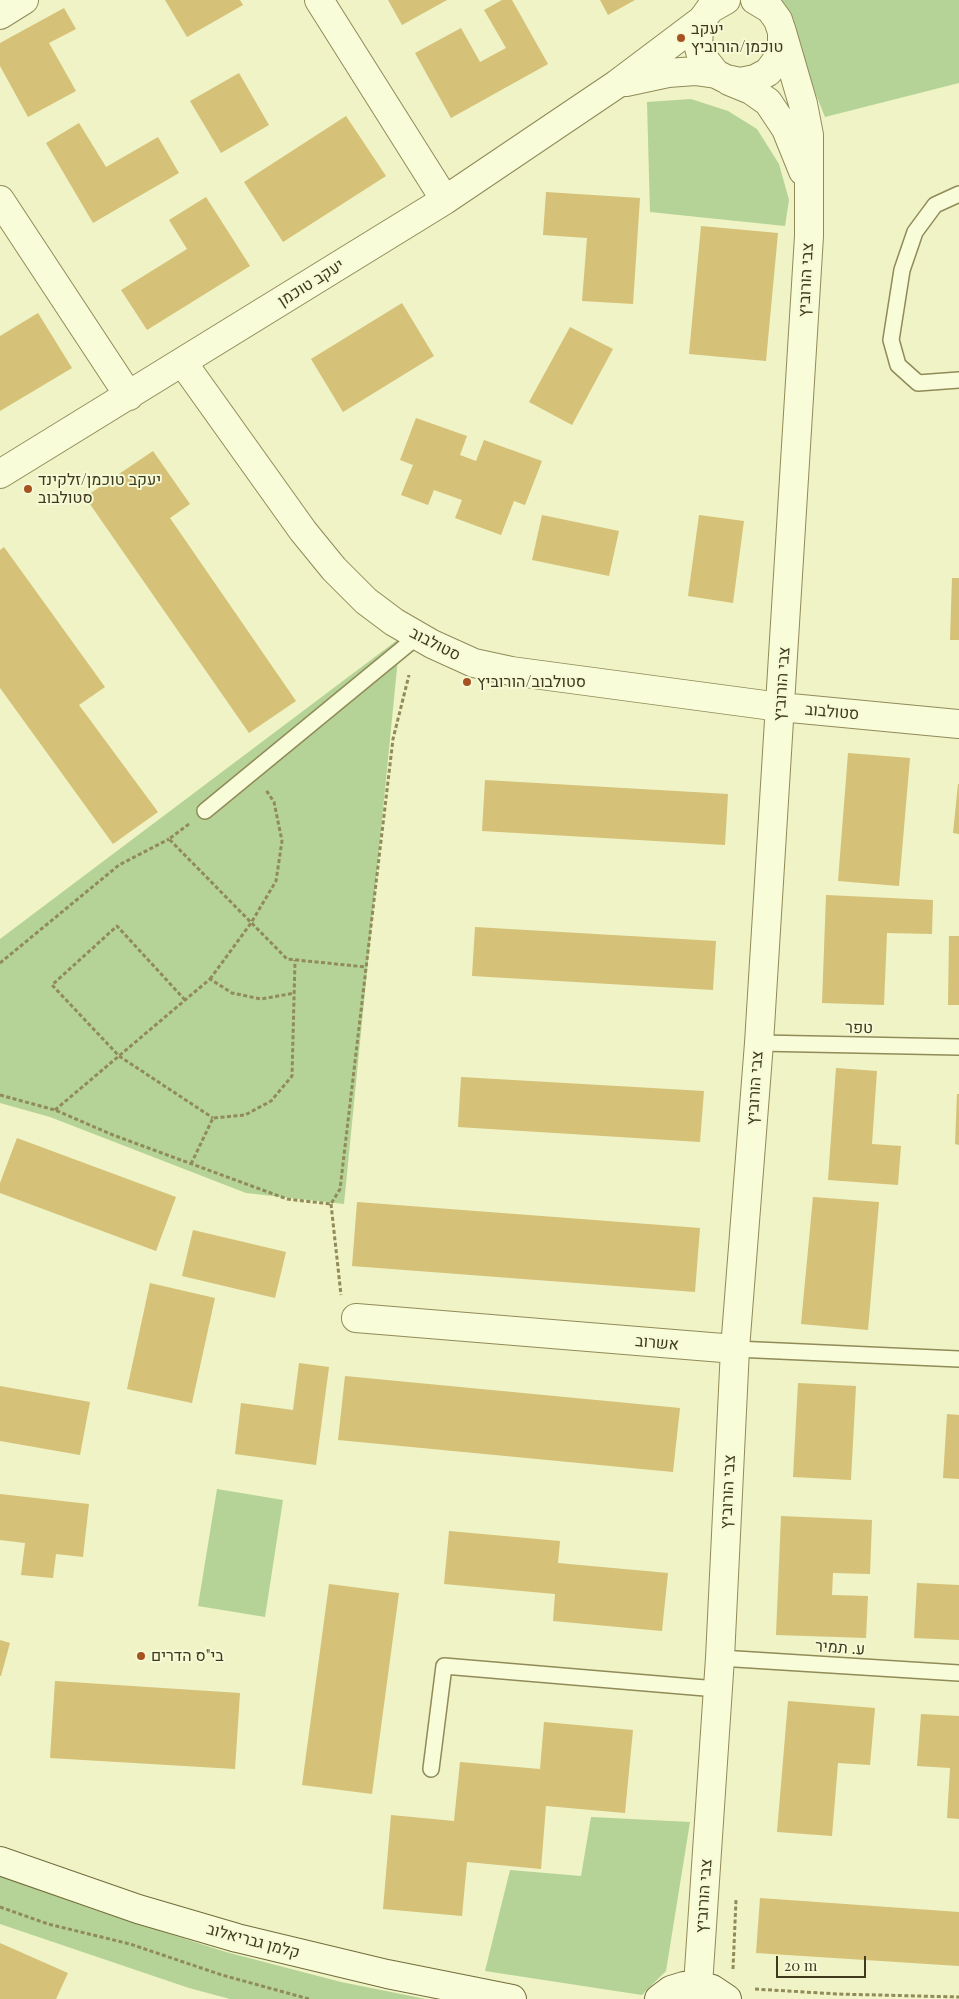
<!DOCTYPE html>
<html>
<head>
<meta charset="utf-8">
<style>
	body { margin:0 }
	#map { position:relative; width:959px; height:1999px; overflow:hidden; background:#eff3c5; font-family:"Playfair Display",serif }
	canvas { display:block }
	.scale { position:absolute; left:776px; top:1956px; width:90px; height:22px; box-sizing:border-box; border:2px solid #3f3a1e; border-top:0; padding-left:6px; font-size:15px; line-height:18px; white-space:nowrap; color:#3f3a1e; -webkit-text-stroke:4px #f6f9d5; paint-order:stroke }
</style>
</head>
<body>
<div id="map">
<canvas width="959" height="1999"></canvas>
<div class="scale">20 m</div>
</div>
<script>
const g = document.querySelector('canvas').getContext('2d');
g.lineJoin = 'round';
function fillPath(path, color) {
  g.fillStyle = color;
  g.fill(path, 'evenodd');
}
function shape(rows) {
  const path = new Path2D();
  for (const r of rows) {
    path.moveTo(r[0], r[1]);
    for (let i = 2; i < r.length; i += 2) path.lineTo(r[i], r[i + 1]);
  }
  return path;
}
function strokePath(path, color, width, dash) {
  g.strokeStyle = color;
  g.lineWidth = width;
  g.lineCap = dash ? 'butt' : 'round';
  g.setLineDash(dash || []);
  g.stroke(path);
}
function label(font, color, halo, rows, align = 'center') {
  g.font = font + ' "Playfair Display",Heebo,serif';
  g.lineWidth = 4;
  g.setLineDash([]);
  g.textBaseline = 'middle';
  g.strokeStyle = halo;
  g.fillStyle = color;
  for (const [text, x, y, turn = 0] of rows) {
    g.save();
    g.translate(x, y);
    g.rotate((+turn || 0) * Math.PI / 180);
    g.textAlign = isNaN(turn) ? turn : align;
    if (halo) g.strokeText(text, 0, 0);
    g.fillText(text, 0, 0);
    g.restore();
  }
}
fillPath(shape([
	[771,0,959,0,959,83,825,117,791,32],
	[691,99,728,111,757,129,779,164,789,200,785,226,650,212,647,102],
	[400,638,344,1204,246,1193,50,1117,0,1103,0,939],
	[217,1489,283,1500,265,1617,198,1606],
	[591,1817,690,1822,666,1971,642,1995,485,1971,510,1870,581,1876],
	[0,1876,95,1910,226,1952,341,1982,426,1999,230,1999,189,1988,0,1924]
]), '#b5d397');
fillPath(shape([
	[165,0,240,0,243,5,187,37],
	[388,0,447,0,402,25],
	[502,0,512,0,548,64,451,118,415,53,461,28,480,62,506,48,484,10],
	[600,0,635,0,608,15],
	[64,8,76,29,49,43,76,91,28,117,0,66,0,43],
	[239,73,269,125,221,153,190,101],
	[346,116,386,176,283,242,244,182],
	[79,123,106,167,158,137,179,173,93,223,46,143],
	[546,192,640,198,633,304,582,301,587,238,543,235],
	[206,197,250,266,147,330,121,290,187,249,169,220],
	[701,226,778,233,766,361,689,354],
	[402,303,434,356,343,412,311,359],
	[38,313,72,368,0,411,0,336],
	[570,327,613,349,572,425,529,402],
	[416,418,467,436,460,455,476,461,484,440,542,461,525,505,514,501,501,535,455,518,462,500,434,490,428,505,401,495,413,465,400,460],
	[153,451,190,504,170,518,296,701,249,733,85,497],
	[542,515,619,531,609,576,532,560],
	[699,515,744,521,733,603,688,596],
	[4,547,105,687,79,705,158,812,113,844,0,688,0,550],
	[952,578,959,578,959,640,950,640],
	[848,753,910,758,899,886,838,881],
	[485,780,728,794,725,845,482,831],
	[958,784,959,784,959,834,953,833],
	[826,895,933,900,932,934,887,933,884,1005,822,1003],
	[475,927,716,941,713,990,472,976],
	[949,936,959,936,959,1005,948,1005],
	[836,1068,877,1071,872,1144,901,1146,898,1185,828,1180],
	[461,1077,704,1091,700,1142,458,1127],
	[957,1094,959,1094,959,1145,955,1144],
	[17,1138,176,1197,156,1251,0,1193,0,1183],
	[813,1197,879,1202,868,1330,801,1324],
	[357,1202,700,1228,695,1292,352,1266],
	[193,1230,286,1252,275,1298,182,1276],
	[150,1283,215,1298,192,1403,127,1389],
	[299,1363,329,1367,316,1465,235,1454,241,1403,293,1410],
	[345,1376,680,1408,673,1472,338,1440],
	[798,1383,856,1386,851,1480,793,1477],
	[0,1386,90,1402,80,1455,0,1441],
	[947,1414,959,1415,959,1479,943,1478],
	[0,1494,89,1504,83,1557,56,1554,53,1578,21,1575,25,1543,0,1540],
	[781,1516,872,1520,870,1574,833,1573,832,1595,868,1596,866,1638,776,1635],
	[449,1531,560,1541,558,1563,668,1573,662,1631,553,1621,555,1594,444,1584],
	[917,1583,959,1585,959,1640,914,1638],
	[329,1584,399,1593,372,1794,302,1785],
	[0,1640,10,1643,1,1676,0,1676],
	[55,1681,240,1693,235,1769,50,1758],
	[788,1701,875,1708,870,1765,838,1763,832,1836,777,1832],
	[921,1714,959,1716,959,1819,947,1818,950,1768,917,1766],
	[544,1722,633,1730,625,1813,546,1806,541,1869,467,1862,462,1916,383,1909,391,1815,454,1821,460,1762,540,1769],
	[760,1898,959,1912,959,1966,756,1953],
	[0,1943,68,1973,56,1999,0,1999]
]), '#d5c177');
const lane = shape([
	[959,194,935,205,915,232,902,270,891,340,898,365,918,383,959,380],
	[205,811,418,636],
	[759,1043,959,1047],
	[735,1349,959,1359],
	[720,1658,959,1673],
	[431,1769,444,1666,717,1689]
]);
const street = shape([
	[319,0,445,200],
	[726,0,710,9,702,20,699,31,698,44,701,55,716,74,726,79,740,82,755,79,768,72,777,60,782,47,782,32,778,20,770,9,755,0],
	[0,15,24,0],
	[729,81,751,90,768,102,786,129,803,171],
	[626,82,668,73,695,71,716,74],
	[0,200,129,396],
	[183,363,303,531,334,569,366,601,394,622,432,644,474,663,511,671,780,707,959,724],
	[0,474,445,200,617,84,702,20],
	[356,1318,735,1349],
	[698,1985,720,1658,735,1349,759,1043,809,236,809,135,803,104,782,32]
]);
const secondary = shape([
	[0,1861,138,1909,237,1938,387,1974,512,1999],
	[659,1999,671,1990,684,1986,698,1985,712,1989,727,1999]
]);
strokePath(lane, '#908b58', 18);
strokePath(street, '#908b58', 30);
strokePath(secondary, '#726c3b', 30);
strokePath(shape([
	[189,824,169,839,287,959,366,967],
	[0,963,119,865,169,839],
	[210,979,251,923,276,881,282,841,274,802,266,790],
	[185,1000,117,926,52,985,119,1056,213,1118],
	[0,1095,55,1110,113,1135,287,1199,331,1204,340,1189,393,739,409,675],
	[55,1110,210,979,232,993,261,999,295,993],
	[191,1164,213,1118,245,1115,271,1101,292,1076,295,960],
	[331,1204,341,1295],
	[0,1907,48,1924,130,1944,222,1975,309,1999],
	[733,1969,736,1900],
	[755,1989,837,1994,959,1997]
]), '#908b58', 3, [4, 2.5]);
strokePath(lane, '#f9fcd9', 15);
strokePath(street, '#f9fcd9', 28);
strokePath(secondary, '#f9fcd9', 28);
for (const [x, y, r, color] of [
	[681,38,5,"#a65221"],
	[28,489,5,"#a65221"],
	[467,682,5,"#a65221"],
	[141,1656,5,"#a65221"]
]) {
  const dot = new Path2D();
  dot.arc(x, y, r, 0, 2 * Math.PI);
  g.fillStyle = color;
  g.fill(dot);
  strokePath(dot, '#f6f9d5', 2);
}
label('16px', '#3f3a1e', '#f6f9d5', [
	["יעקב",691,29],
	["טוכמן/הורוביץ",691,47],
	["יעקב טוכמן/זלקינד",38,480],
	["סטולבוב",38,498],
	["סטולבוב/הורוביץ",477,682],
	["בי\"ס הדרים",151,1656]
], 'left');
label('16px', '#3f3a1e', '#f6f9d5', [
	["צבי הורוביץ",806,280,-87],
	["יעקב טוכמן",311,283,-32],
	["סטולבוב",435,644,27],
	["צבי הורוביץ",782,684,-86],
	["סטולבוב",832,712,5],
	["טפר",859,1028,1],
	["צבי הורוביץ",755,1088,-86],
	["אשרוב",657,1343,5],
	["צבי הורוביץ",728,1492,-87],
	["ע. תמיר",840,1648,4],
	["צבי הורוביץ",704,1896,-86],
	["קלמן גבריאלוב",253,1941,15]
]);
</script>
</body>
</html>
